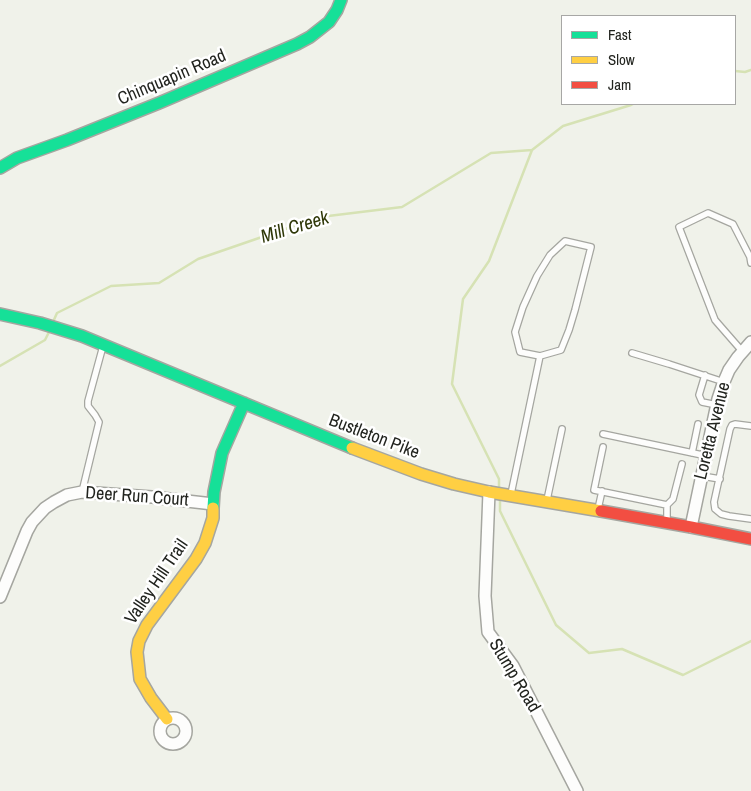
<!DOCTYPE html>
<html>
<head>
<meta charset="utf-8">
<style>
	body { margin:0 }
	#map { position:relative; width:751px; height:791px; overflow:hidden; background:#f0f2ea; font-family:"Archivo Narrow",sans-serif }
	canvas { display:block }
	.legend { position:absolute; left:561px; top:15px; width:175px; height:90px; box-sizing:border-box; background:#fff; border:1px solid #a7a7a5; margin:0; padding:6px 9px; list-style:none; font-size:15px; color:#22241f }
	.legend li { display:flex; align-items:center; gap:10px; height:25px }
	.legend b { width:25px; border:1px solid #a7a7a5 }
</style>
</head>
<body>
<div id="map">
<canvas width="751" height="791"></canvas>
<ul class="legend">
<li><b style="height:6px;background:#16e098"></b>Fast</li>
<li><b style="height:6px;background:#ffcf43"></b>Slow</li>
<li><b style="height:6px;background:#f24e42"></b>Jam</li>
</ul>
</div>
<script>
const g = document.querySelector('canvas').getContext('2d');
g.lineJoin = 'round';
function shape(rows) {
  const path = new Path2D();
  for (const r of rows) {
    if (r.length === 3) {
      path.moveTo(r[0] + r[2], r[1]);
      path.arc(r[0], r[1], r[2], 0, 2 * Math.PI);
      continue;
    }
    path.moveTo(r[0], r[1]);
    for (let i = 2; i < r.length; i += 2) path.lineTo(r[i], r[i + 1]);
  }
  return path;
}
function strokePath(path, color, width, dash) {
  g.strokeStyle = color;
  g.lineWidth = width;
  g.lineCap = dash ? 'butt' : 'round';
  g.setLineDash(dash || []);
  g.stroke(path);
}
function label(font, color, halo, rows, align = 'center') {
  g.font = font + ' "Archivo Narrow",sans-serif';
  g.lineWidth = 5;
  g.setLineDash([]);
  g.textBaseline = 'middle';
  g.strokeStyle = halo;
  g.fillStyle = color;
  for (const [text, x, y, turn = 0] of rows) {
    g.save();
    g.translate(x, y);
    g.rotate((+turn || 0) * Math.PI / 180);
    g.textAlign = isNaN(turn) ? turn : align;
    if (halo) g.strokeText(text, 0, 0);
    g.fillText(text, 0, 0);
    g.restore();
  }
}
strokePath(shape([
	[735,71,745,72,751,70],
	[53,322,57,313,111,286,159,283,198,259,320,217,402,207,491,153,532,150,563,126,631,105,633,104],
	[0,366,45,340,49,332],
	[499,488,499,479,452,384,463,299,489,261,532,150],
	[500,498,500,511,556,625,589,653,622,649,683,675,751,641]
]), '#d6e2b4', 2.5);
const lane = shape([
	[742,351,715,320,679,227,708,213,733,224,750,257,751,263],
	[632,353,669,364,724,382],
	[705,375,699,395,702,402,717,405],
	[751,426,735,424,732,425,730,429,714,502,715,509,721,514,729,516,751,519],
	[603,434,707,456],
	[603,447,594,490,667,505],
	[692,453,698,424],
	[702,476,720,479],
	[82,492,99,422,95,415,88,406,88,401,103,346],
	[511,494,540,356,561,350,569,330,575,310,591,247,565,241,550,255,537,276,523,307,515,332,520,352,540,356],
	[547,500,562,429],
	[598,509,602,491],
	[667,521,667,505,673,499,682,464]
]);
const street = shape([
	[489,492,485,596,488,632,513,666,577,791],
	[691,527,718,399,723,384,729,370,738,357,751,342],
	[0,597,27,531,32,522,45,508,54,502,67,495,82,492,152,497,213,504],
	[173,731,13]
]);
const fast = shape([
	[0,168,17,158,67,140,159,103,297,44,310,37,329,22,337,10,341,0],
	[0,314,40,323,82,336,352,448],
	[213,508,214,492,222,453,244,403]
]);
const slow = shape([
	[352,448,421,474,454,484,489,492,601,511],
	[167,719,151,698,140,679,137,652,139,641,147,625,196,559,205,543,213,518,213,508]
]);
const jam = shape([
	[601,511,691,527,751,539]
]);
strokePath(lane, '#a5a6a0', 8);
strokePath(street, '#a5a6a0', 14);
strokePath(fast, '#a5a6a0', 14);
strokePath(slow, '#a5a6a0', 14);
strokePath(jam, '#a5a6a0', 14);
strokePath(lane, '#fdfdfc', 5.5);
strokePath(street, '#fdfdfc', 11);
strokePath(fast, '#16e098', 11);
strokePath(slow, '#ffcf43', 11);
strokePath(jam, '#f24e42', 11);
label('18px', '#22241f', '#fff', [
	["Chinquapin Road",172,78,-23],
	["Loretta Avenue",713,431,-76],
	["Bustleton Pike",374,437,21],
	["Deer Run Court",137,497,4],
	["Valley Hill Trail",157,582,-56],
	["Stump Road",514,676,59]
]);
label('italic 19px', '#2e3707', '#fff', [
	["Mill Creek",295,228,-17]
]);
</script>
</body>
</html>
